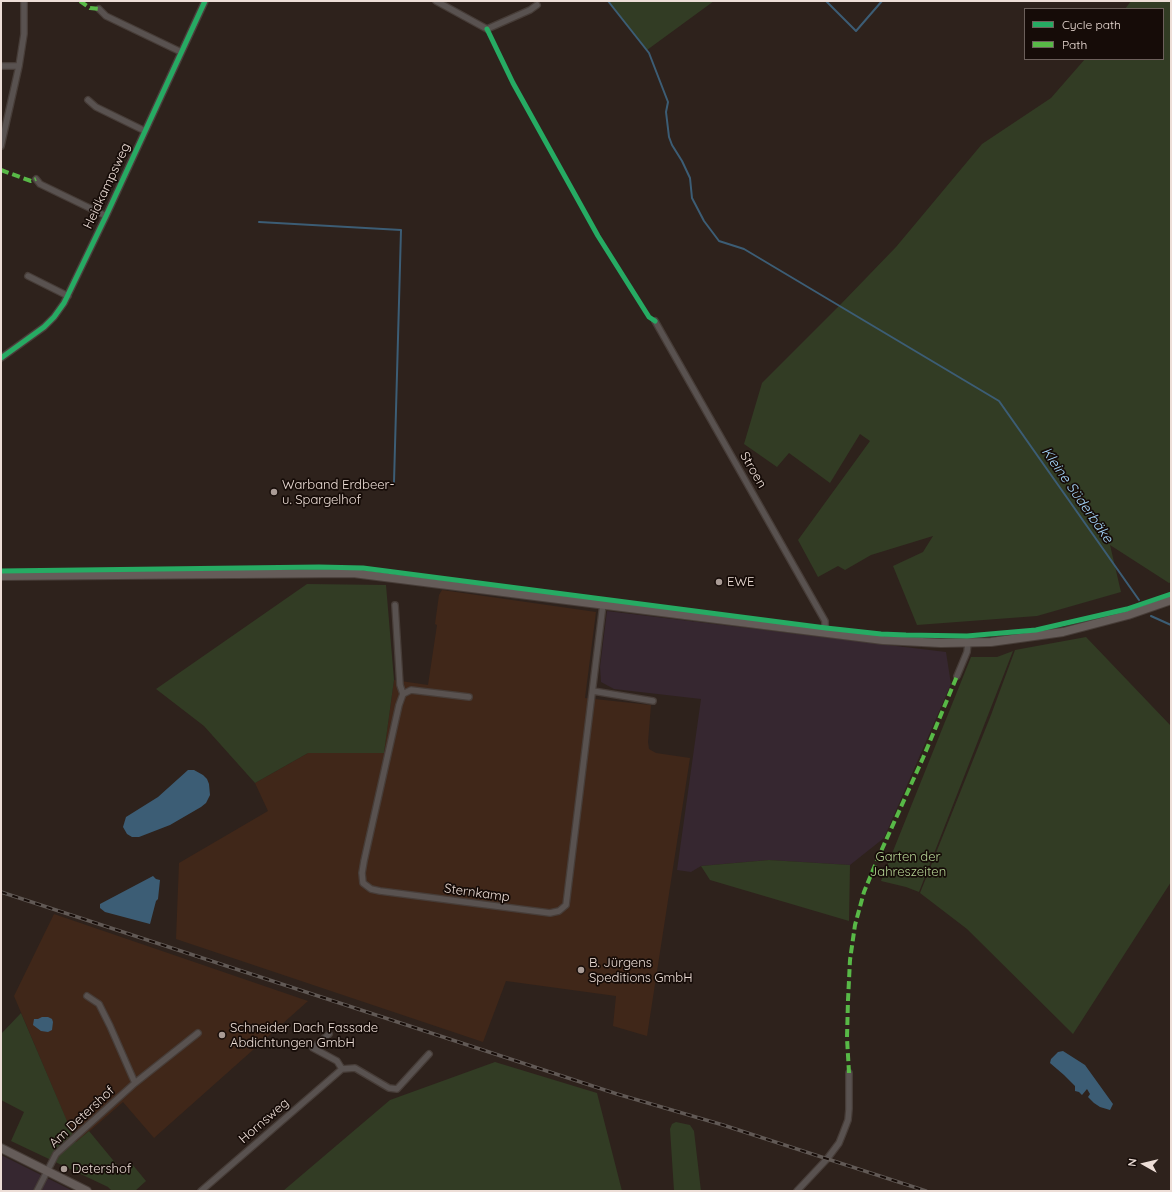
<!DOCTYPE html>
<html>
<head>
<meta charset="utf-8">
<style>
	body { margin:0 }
	#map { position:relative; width:1172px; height:1192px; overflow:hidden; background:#2e221c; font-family:Quicksand,sans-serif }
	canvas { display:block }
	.frame { position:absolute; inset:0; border:2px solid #edded7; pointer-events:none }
	.legend { position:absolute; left:1024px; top:8px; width:140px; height:52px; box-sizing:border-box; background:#160c08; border:1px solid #6c605b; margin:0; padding:5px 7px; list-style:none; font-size:12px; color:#edded7 }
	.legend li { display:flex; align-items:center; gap:8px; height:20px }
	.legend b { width:20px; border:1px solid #6c605b }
	.north { position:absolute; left:1124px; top:1144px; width:40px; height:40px; -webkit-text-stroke:3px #160c08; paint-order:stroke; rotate:278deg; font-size:11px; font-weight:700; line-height:16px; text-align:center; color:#edded7 }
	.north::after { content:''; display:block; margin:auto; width:14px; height:18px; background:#edded7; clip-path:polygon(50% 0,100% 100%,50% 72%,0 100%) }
</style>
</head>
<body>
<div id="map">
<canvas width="1172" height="1192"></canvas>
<div class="frame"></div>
<ul class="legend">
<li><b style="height:5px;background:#26ab63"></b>Cycle path</li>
<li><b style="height:5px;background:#58b947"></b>Path</li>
</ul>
<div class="north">N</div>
</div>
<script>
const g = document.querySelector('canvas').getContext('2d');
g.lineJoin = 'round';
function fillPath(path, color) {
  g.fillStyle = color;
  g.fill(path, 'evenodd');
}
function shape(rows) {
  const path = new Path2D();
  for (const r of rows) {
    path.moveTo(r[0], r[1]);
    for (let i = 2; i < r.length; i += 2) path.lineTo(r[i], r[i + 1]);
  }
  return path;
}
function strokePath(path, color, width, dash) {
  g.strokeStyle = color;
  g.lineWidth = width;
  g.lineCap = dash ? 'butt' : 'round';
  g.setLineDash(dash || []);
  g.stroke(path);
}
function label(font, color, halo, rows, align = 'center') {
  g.font = font + ' Quicksand,sans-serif';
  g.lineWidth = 3.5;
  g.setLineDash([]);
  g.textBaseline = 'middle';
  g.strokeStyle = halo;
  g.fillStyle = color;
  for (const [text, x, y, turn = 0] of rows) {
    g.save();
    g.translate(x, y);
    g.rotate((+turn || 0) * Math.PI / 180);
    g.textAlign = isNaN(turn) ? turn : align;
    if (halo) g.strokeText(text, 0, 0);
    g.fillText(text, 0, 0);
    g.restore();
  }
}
fillPath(shape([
	[442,590,596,612,585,698,651,705,648,742,649,749,656,753,690,758,647,1036,613,1026,616,996,506,981,483,1042,176,939,179,863,268,811,255,783,308,753,384,752,394,680,428,685,437,625,435,624,439,595],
	[54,914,308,1001,154,1138,123,1102,76,1143,14,996]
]), '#402719');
fillPath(shape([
	[607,611,946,652,951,684,884,838,850,865,769,860,701,866,691,872,677,870,701,699,614,689,601,682,600,667],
	[1,1155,73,1191,1,1191]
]), '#362730');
fillPath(shape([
	[608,1,714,1,647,50],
	[1131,1,1171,1,1171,582,1169,583,1110,545,1121,592,1037,616,917,625,893,566,923,552,933,536,871,555,845,570,838,566,818,577,798,540,870,441,860,434,830,483,789,453,777,467,744,444,762,383,840,305,896,247,982,144,1051,98,1085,59,1163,59,1163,9,1125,9],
	[307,584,386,585,394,680,384,753,308,753,255,783,204,726,156,689],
	[1086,637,1171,726,1171,882,1073,1034,967,929,920,893,991,715,1015,650],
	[1013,651,919,892,906,887,881,881,971,657,997,657],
	[769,860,850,865,849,921,710,880,701,866],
	[21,1013,76,1142,89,1131,122,1171,132,1164,146,1181,135,1191,112,1191,108,1187,11,1141,24,1112,1,1100,1,1034],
	[495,1062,597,1093,622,1191,283,1191,390,1100],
	[676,1122,690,1125,694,1131,701,1191,674,1191,670,1129,672,1124]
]), '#323c24');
fillPath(shape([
	[188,770,194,770,203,775,207,779,209,784,210,795,206,803,201,807,170,825,139,837,132,837,127,834,123,827,126,817,158,797],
	[153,876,156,879,160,880,158,899,156,901,150,924,105,912,100,908,100,904],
	[42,1017,48,1017,52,1019,53,1022,52,1030,48,1032,41,1031,33,1025,34,1019,38,1019],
	[1063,1051,1085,1065,1113,1104,1110,1110,1100,1107,1094,1103,1088,1097,1090,1094,1087,1089,1082,1095,1079,1092,1075,1091,1075,1086,1064,1075,1050,1063,1051,1059,1058,1052]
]), '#3c5d75');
strokePath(shape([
	[608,1,649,53,668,102,666,112,669,137,672,145,682,161,690,178,692,198,704,221,719,241,744,249,999,401,1139,600],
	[826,1,856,31,882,1],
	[259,222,401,230,394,482],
	[1151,616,1171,625]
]), '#3c5d75', 2);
const minor = shape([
	[436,1,487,29,530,10,537,5],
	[99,9,106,16,181,52],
	[1,66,19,66],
	[88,100,96,107,145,131],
	[1,146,19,66,24,34,24,1],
	[36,179,40,184,106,216],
	[28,276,68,296],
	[655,321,825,621,825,633],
	[1,358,44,327,54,317,64,303,106,216,205,1],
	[395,605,400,685,403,694],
	[957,676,967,652,968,643],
	[593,691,653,701],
	[469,697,411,690,403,694,399,705,364,861,362,873,363,883,371,889,380,891,550,913,559,911,566,905,603,604],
	[87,996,99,1004,110,1026,135,1083],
	[329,1034,313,1048,337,1061,342,1069],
	[37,1191,56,1154,135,1083,198,1033],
	[201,1191,342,1069,355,1068,389,1088,397,1089,429,1054],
	[797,1191,827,1159,839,1143,843,1133,848,1120,849,1109,849,1073]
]);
const secondary = shape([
	[1,576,353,573,883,640,941,643,991,642,1063,632,1128,615,1171,600],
	[1,1148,87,1191]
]);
strokePath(minor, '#473d38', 8);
strokePath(secondary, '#473d38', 10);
strokePath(minor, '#595250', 5.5);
strokePath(secondary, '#655c59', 8);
const rail = shape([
	[1,892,617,1094,723,1125,926,1191]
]);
strokePath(rail, '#615955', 3.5);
strokePath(rail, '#160c08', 2, [6]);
strokePath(shape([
	[80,1,90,8,99,9],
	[1,170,31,181,36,179],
	[849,1073,847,1038,848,1000,850,960,855,925,864,892,878,858,923,758,957,676]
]), '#58b947', 4, [8, 4]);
strokePath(shape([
	[487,29,513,83,598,236,649,317,655,321],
	[1,358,44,327,54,317,64,303,106,216,205,1],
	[1,571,319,567,363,568,826,628,881,634,906,635,967,636,1036,630,1127,609,1171,594]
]), '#26ab63', 5);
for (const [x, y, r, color] of [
	[274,492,4,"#aa9c96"],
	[719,582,4,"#aa9c96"],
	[581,970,4,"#aa9c96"],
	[222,1035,4,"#aa9c96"],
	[64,1169,4,"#aa9c96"]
]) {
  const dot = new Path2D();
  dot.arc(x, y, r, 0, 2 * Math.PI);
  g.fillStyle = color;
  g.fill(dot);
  strokePath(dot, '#160c08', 1.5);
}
label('13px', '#edded7', '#160c08', [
	["Heidkampsweg",107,186,-65],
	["Stroen",753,470,60],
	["Sternkamp",477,893,8],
	["Am Detershof",82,1117,-43],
	["Hornsweg",264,1121,-41]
]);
label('13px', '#edded7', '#160c08', [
	["Warband Erdbeer-",282,485],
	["u. Spargelhof",282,500],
	["EWE",727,582],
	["B. Jürgens",589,963],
	["Speditions GmbH",589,978],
	["Schneider Dach Fassade",230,1028],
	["Abdichtungen GmbH",230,1043],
	["Detershof",72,1169]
], 'left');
label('13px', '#b5d495', '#160c08', [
	["Garten der",908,857],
	["Jahreszeiten",908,872]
]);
label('italic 14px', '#a4d5fa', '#160c08', [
	["Kleine Süderbäke",1077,495,55]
]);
</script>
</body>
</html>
